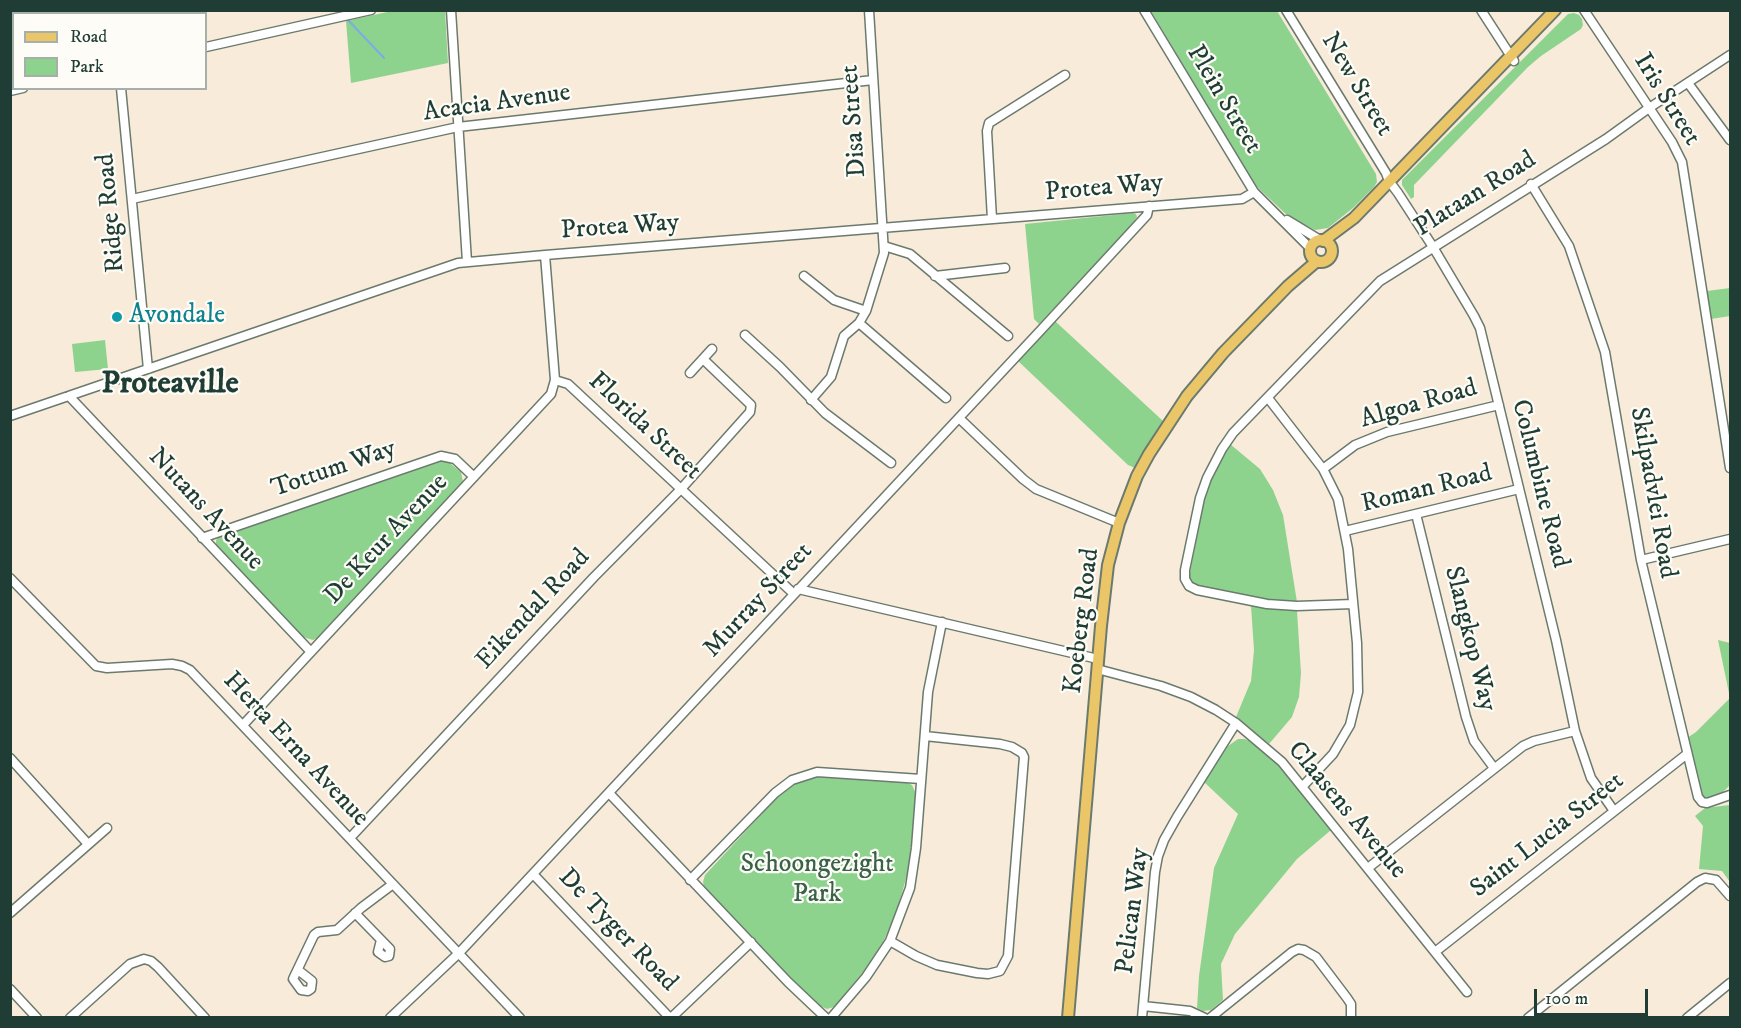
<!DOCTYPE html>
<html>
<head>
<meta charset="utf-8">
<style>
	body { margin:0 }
	#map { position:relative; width:1741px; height:1028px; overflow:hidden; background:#f8ebd9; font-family:"IM FELL DW Pica",serif }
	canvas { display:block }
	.frame { position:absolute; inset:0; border:12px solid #1f3d34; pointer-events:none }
	.legend { position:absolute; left:12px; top:12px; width:195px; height:78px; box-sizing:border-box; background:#fdfcf7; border:2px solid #a4b0a9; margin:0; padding:8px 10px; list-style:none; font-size:18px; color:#1f3d34 }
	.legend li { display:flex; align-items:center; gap:12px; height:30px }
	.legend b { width:30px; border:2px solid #a4b0a9 }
	.scale { position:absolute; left:1534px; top:989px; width:114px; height:27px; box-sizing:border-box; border:3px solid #1f3d34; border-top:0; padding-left:8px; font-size:18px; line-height:21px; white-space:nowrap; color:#1f3d34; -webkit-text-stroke:4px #fdfcf7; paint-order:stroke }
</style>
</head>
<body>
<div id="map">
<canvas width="1741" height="1028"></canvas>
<div class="frame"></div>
<ul class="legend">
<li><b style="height:8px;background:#ebc669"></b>Road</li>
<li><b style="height:16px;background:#8dd38e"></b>Park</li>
</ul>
<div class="scale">100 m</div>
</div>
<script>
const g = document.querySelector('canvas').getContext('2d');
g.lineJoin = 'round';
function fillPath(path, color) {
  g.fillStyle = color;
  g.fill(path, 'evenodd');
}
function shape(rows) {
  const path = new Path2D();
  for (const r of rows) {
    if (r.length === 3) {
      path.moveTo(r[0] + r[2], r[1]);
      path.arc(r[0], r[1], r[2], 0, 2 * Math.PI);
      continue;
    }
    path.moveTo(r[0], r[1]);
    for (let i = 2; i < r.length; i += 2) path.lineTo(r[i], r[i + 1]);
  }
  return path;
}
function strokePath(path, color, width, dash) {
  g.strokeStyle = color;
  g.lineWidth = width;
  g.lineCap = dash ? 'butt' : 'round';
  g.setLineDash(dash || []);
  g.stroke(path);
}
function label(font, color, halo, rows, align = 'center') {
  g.font = font + ' "IM FELL DW Pica",serif';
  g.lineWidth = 4.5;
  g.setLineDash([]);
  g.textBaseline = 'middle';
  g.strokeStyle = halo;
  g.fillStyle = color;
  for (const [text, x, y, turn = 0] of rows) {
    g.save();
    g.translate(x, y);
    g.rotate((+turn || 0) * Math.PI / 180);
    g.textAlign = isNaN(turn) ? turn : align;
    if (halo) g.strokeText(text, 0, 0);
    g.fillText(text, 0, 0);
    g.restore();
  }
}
fillPath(shape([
	[392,11,445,11,448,63,351,83,346,21],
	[1151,11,1277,11,1376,174,1377,182,1374,187,1353,208,1328,228,1315,230,1289,217,1255,185],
	[1574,13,1579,15,1582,19,1583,25,1581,29,1541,56,1528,67,1414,185,1414,197,1411,199,1402,185,1402,180,1568,14],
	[1133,213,1136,214,1137,217,1132,225,1039,324,1034,319,1025,224],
	[1730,288,1730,316,1711,319,1707,291],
	[1055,321,1163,421,1138,467,1135,468,1128,465,1018,361],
	[105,340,108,369,75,372,72,344],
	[1230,444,1260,469,1273,490,1283,515,1297,602,1262,599,1199,587,1193,583,1189,578,1206,490,1213,473],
	[446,460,461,472,463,482,317,638,313,640,303,637,216,545,216,540,219,537],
	[1251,606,1297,611,1301,673,1299,697,1292,717,1269,744,1236,717,1251,681,1254,650],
	[1718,640,1730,643,1730,785,1715,800,1706,799,1701,794,1687,738,1696,732,1730,698],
	[1238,739,1245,739,1251,742,1279,765,1331,830,1297,859,1235,934,1221,964,1223,1000,1211,1010,1203,1011,1197,1008,1199,976,1214,868,1238,814,1204,782,1228,746],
	[821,776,906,782,912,785,916,794,909,868,896,914,883,942,868,966,834,1007,827,1009,820,1006,805,993,704,887,703,882,705,875,781,793,798,781],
	[1730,805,1730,882,1722,871,1699,869,1703,826,1695,816,1705,808]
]), '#8dd38e');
strokePath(shape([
	[348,20,384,58]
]), '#79ade6', 2);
const minor = shape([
	[185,10,186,14],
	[451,10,467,262],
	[1144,10,1254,192,1311,249],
	[1286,10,1386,173,1389,181,1398,193,1433,247,1474,316,1480,328,1556,640,1575,731,1591,778,1614,811],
	[1481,10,1514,61],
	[1584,10,1672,142,1682,162,1730,468],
	[206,47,371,10],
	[1688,83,1730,140],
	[121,88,148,369],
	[10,91,23,88],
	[1531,184,1569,246,1605,352,1641,560,1698,797,1702,802,1707,803,1730,795],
	[132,199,458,127,873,80],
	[992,219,987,131,989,123,1065,75],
	[1287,220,1320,240],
	[884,246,910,254,1008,336],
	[804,276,834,300,866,311],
	[935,276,1005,268],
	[859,323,946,398],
	[745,335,780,367,825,413,891,463],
	[690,373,712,349],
	[555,380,568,384,794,594],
	[69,396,311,652],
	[1268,398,1323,469,1338,499,1348,549,1357,643,1358,692,1350,725,1333,754,1303,786],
	[811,400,831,377,844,336,859,323,866,311,884,253,869,10],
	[10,416,458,263,545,255,1242,199,1254,192],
	[959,418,1023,479,1036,489,1119,523],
	[1323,469,1355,445,1387,432,1499,405],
	[1416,514,1466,717,1474,741,1494,768],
	[1345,531,1519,489],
	[202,538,441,456,455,459,474,477],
	[1641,560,1730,539],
	[10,578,96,666,107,668,172,664,182,666,190,670,520,1018],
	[798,589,1098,659],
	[1353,604,1297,606,1267,604,1197,590,1189,586,1185,579,1185,570,1200,498,1207,478,1222,449,1233,433,1380,281,1606,139,1649,108,1730,55],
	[1097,669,1161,686,1191,697,1216,710,1236,723,1282,762,1467,992],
	[243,725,551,394,555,380,545,255],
	[10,758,88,844],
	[609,793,788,982,826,1018],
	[350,838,594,577,681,489,750,412,751,405,703,359],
	[1368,868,1523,746,1534,741,1575,731],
	[533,874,670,1018],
	[690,880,775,793,792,780,817,772,921,779],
	[10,913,107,828],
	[355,913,390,949,389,956,385,957,378,952,381,940],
	[890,941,916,956,937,965,977,973,988,974,1000,971,1008,956,1024,757,1022,753,1012,747,1000,744,925,736],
	[1435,952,1687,754],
	[298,970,312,981,311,989,308,991,301,990,293,979,314,935,318,932,337,930,361,908,393,884],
	[10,989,37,1018],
	[1143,1006,1190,1011,1205,1018],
	[70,1018,130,964,144,959,151,961,158,967,205,1018],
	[390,1018,459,953,1040,331,1147,215,1149,206],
	[671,1018,751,942],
	[831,1018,866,977,890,941,910,888,916,848,928,692,942,622],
	[1142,1018,1155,872,1158,856,1164,840,1177,817,1236,723],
	[1210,1018,1292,952,1298,949,1304,950,1316,957,1347,998,1351,1004,1351,1018],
	[1528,1018,1697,882,1705,878,1716,880,1730,896],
	[1687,1018,1730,983]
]);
const major = shape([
	[1321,251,11],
	[1323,241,1354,218,1555,10],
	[1068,1018,1101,626,1108,565,1119,523,1137,476,1149,454,1187,396,1223,353,1288,286,1317,261]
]);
strokePath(minor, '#6b7a6e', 11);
strokePath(major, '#6b7a6e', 14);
strokePath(minor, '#fff', 8);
strokePath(major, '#ebc669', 10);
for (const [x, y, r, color] of [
	[117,317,6,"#0f9aa8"]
]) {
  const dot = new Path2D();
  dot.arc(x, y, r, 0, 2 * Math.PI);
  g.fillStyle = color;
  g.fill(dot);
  strokePath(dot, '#fdfcf7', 2);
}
label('26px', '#1f3d34', '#fdfcf7', [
	["New Street",1356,85,59],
	["Plein Street",1223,100,59],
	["Iris Street",1666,100,58],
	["Acacia Avenue",497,104,-8],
	["Disa Street",855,121,-94],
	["Protea Way",1104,189,-5],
	["Plataan Road",1476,195,-32],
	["Ridge Road",112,213,-95],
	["Protea Way",620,228,-4],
	["Algoa Road",1419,405,-16],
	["Florida Street",644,427,43],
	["Tottum Way",334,470,-19],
	["Columbine Road",1539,484,76],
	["Roman Road",1427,490,-14],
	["Skilpadvlei Road",1652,493,80],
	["Nutans Avenue",205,510,47],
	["De Keur Avenue",387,540,-47],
	["Murray Street",759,601,-47],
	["Eikendal Road",534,610,-47],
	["Koeberg Road",1083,621,-83],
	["Slangkop Way",1469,639,76],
	["Herta Erna Avenue",295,750,47],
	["Claasens Avenue",1346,811,50],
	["Saint Lucia Street",1548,836,-38],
	["Pelican Way",1134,911,-83],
	["De Tyger Road",617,931,46]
]);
label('26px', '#0d838f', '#fdfcf7', [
	["Avondale",129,317]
], 'left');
label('26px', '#3a624a', '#fdfcf7', [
	["Schoongezight",817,866],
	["Park",817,896]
]);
label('bold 32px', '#1f3d34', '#fdfcf7', [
	["Proteaville",170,385]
]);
</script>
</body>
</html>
